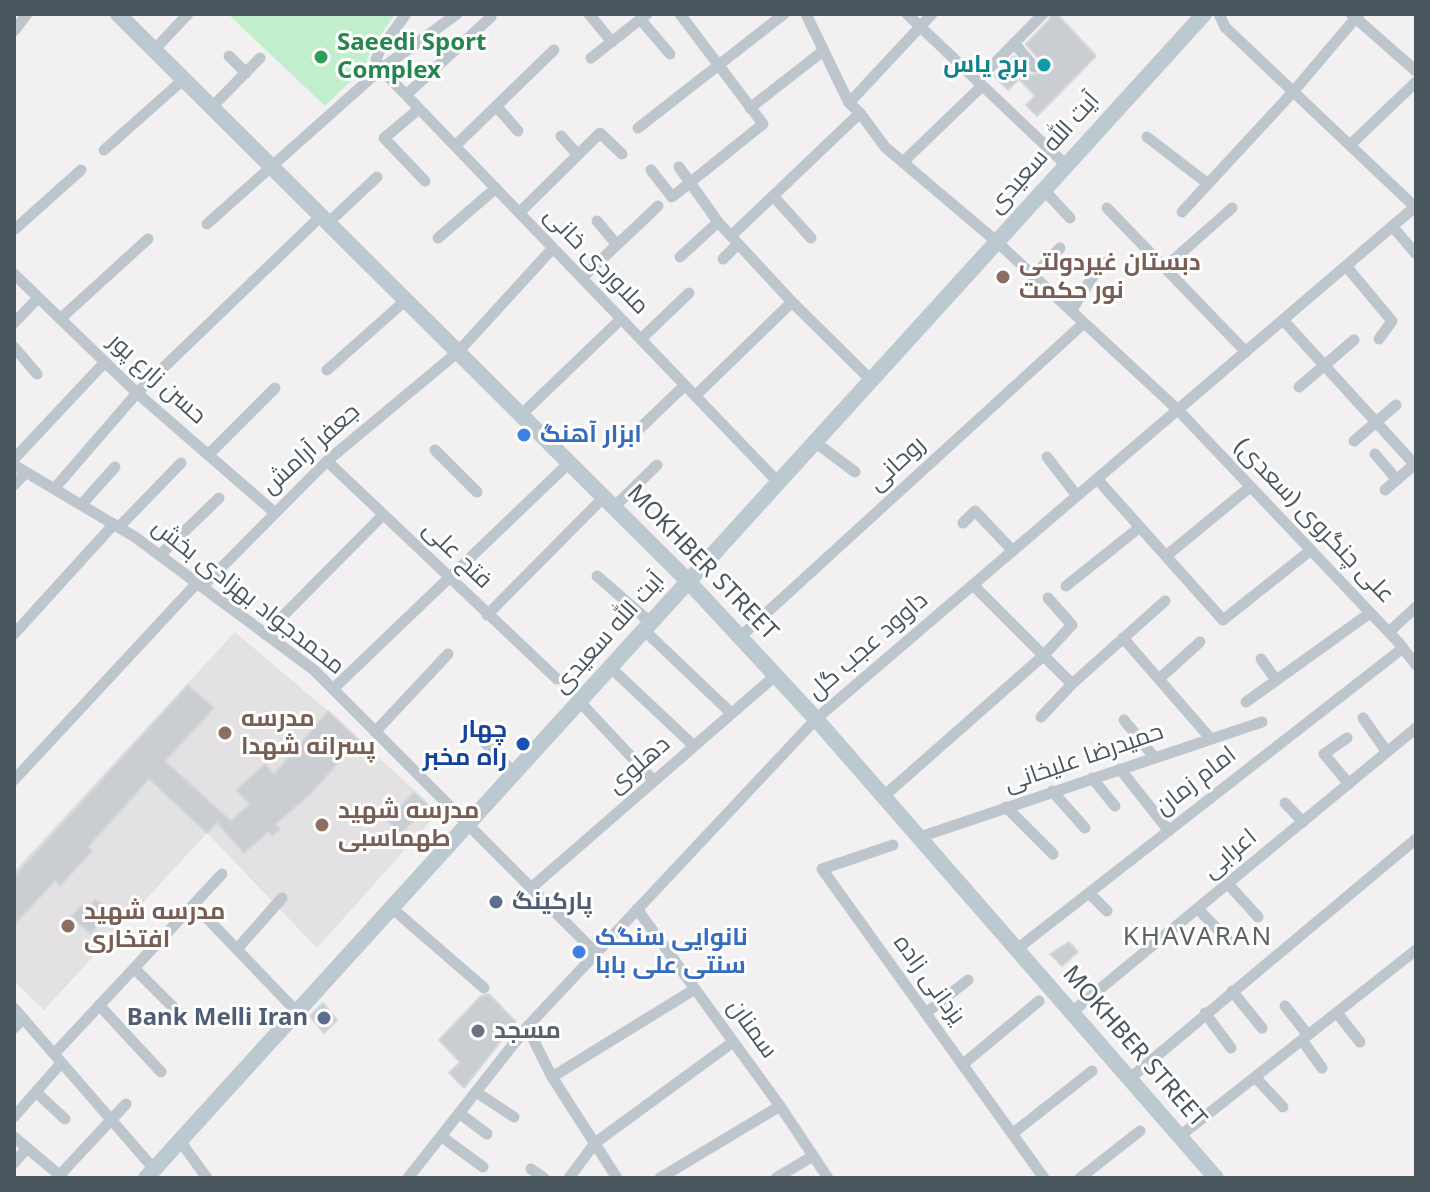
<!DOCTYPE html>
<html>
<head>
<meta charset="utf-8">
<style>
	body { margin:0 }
	#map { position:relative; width:1430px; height:1192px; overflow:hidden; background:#f3f0f1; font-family:"Noto Sans",sans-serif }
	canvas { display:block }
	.frame { position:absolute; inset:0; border:16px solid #49565d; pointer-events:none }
</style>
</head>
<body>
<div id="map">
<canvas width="1430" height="1192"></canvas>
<div class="frame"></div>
</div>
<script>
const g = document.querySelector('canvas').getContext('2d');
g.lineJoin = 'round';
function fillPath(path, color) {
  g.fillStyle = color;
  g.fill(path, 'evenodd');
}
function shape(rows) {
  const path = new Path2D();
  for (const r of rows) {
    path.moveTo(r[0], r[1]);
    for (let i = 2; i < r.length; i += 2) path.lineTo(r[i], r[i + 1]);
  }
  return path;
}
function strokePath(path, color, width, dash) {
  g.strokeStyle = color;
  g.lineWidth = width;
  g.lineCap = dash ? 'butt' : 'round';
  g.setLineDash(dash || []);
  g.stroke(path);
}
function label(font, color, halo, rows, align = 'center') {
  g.font = font + ' "Noto Sans",Cairo,sans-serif';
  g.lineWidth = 6;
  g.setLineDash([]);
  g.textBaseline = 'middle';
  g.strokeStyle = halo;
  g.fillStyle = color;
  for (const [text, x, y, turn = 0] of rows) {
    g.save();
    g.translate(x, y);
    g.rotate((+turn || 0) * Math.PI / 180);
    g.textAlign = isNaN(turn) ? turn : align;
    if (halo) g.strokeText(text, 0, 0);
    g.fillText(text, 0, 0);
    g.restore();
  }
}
fillPath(shape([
	[235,632,328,711,435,809,434,817,317,948,207,833,44,1010,14,981,14,871]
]), '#e3e1e2');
fillPath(shape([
	[228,14,395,14,373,46,364,68,325,106]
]), '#c1eecc');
const building = shape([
	[1051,14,1057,14,1096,56,1037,116,1026,105,1035,96,1019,79,1008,90,994,76,1014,56,1030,75,1040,73,1041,62,1026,44,1049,20,1051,14],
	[188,685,214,708,165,761,231,821,250,804,236,790,265,764,274,774,328,711,359,740,310,794,276,824,280,829,272,836,268,832,244,853,217,823,207,833,149,779,88,847,92,851,60,886,55,881,14,925,14,876,188,685],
	[414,792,428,805,401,834,387,821,414,792],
	[95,899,106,908,102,912,106,915,91,934,71,917,82,905,87,909,95,899],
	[1069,942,1078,952,1062,966,1050,954,1069,942],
	[489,994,516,1022,464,1088,449,1073,460,1062,439,1040,481,996,489,994],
	[323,1003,337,1020,324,1033,310,1016,323,1003]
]);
fillPath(building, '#caced2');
strokePath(building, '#d4d7db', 2);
strokePath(shape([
	[406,14,380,50,376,60,381,69,778,482],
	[589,14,612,42],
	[806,14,849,103,860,113,885,147,997,242,1178,410,1399,643,1416,665],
	[907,14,1066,165],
	[1219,14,1225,27,1415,207],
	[1351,14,1416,71],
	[640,19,670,54],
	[14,31,27,14],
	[1014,43,1034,67],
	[154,50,188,14],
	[229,56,246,73],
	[591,58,647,14],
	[977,81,1043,14],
	[406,95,491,17],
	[849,103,932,14],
	[496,106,518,131],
	[212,107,260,58],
	[750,108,823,51],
	[419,109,384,138,425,181],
	[638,128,784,14],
	[561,136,578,155],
	[1147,137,1207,183],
	[1350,145,1416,82],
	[455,146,554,50],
	[104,150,184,79],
	[903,162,982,86],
	[679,167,718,222,792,302,871,380],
	[651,170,672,197,763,124,680,14],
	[1044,190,1070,218],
	[773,196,811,238],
	[1107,208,1246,352],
	[1182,212,1293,92,1359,14],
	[519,213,600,133,622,154],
	[597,221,617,245],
	[328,223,377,177],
	[207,224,381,69,457,14],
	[1392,226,1416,254],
	[14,230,81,170],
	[731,236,860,113],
	[438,238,496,188],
	[680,257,718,222],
	[723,259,738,244],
	[1346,266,1392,321,1379,339],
	[1164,268,1232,208],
	[14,274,137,393,274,512],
	[1033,276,1060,248],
	[582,278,658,206],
	[1071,311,1102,262],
	[60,319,148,239],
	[1283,320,1416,466],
	[14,323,38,298],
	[641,339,689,293],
	[14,347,37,374],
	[327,370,406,300],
	[1299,387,1354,340],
	[695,396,792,302],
	[521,415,621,319],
	[632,436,685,385],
	[1354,441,1396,405],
	[815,442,855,472],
	[435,450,477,492],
	[209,454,275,388],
	[1375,454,1397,480],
	[1047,457,1077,496],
	[14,459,105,362],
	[327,461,557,679],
	[14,465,135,537,314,670,596,953],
	[1097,479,1223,620,1311,550],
	[14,485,26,472],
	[54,489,137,393,321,216],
	[1385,490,1416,463],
	[81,505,115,467],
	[614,507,657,465],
	[963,523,975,511,1013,551],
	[119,527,181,463],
	[160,555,219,498],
	[1166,556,1250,487],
	[597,576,651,623],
	[973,585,1072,684],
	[1066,586,1140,527],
	[202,587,327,461,458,352,553,248],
	[487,615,604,497],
	[644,630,731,713],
	[1389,632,1416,607],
	[14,634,114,524],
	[265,634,383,515],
	[740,637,1084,323],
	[1123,638,1211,739],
	[1261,659,1276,680],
	[610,667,694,746],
	[1159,679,1200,642],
	[333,689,569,463],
	[579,701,654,781],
	[1246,702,1370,613],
	[1041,717,1072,684,1165,601],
	[1363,718,1387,752],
	[1124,720,1154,757],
	[375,732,448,654],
	[1347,738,1324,754,1349,784],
	[483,741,514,773],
	[1120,769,1169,831],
	[1092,778,1115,806],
	[14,780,197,583],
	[1052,791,1085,828],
	[884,796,1043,656,1072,625,1048,598],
	[1285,803,1303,822],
	[1006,807,1053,854],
	[920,837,1262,722],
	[893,845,822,869,1044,1178],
	[1229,885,1258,917],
	[531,888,776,675],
	[1089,893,1107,911],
	[393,909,484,988],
	[637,909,780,1106,828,1178],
	[1198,909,1227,939],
	[203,914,297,1012],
	[237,949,282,898],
	[1017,949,1403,648],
	[134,968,178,1012],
	[1232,991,1262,1028],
	[99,1005,161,1072],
	[1285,1006,1308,1035],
	[14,1008,154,1169],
	[1072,1012,1416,728],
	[926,1013,968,980],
	[1205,1013,1231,1048],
	[1337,1013,1360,1042],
	[527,1027,552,1077,617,1178],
	[14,1028,23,1018],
	[1302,1040,1322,1068],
	[54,1054,222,874],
	[962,1065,1039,1001],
	[552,1077,695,989],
	[1255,1077,1283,1107],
	[1129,1079,1416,839],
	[36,1092,65,1119],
	[476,1092,514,1117],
	[459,1113,487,1134],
	[14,1117,61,1063],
	[1012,1134,1092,1071],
	[441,1136,483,1167],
	[1180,1136,1416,950],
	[14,1137,63,1178],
	[180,1141,207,1178],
	[14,1163,27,1148],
	[531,1169,544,1178],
	[57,1178,126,1104],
	[408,1178,527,1027,816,719,1416,206],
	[569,1178,595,1143,733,1042],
	[660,1178,780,1106],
	[776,1178,813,1156],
	[1080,1178,1140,1131]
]), '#bcc6cc', 11);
strokePath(shape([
	[118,14,688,581,816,719,1216,1178],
	[146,1178,1204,14]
]), '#bdc9d1', 16);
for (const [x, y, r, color] of [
	[321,57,8,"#2e9e5b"],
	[1044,65,8,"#0f9aa8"],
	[1003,277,8,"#8d6e63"],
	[524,435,8,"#3f7fe0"],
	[225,733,8,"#8d6e63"],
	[523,744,8,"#1a4fb4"],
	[322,825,8,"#8d6e63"],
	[496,902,8,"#5c6f8a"],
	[68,926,8,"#8d6e63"],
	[579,952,8,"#3f7fe0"],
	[324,1018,8,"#5c6f8a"],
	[478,1031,8,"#6b7280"]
]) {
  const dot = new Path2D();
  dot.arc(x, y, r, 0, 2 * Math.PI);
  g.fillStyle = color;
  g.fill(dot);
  strokePath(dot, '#fff', 3);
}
label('bold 24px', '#27864d', '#fff', [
	["Saeedi Sport",337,43],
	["Complex",337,71]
], 'left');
label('bold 24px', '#0d838f', '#fff', [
	["برج یاس",1028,65]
], 'right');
label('24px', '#49565d', '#fff', [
	["آیت الله سعیدی",1044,153,-48],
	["ملاوردی خانی",596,261,46],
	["حسن زارع پور",157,379,42],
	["جعفر آرامش",311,449,-42],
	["روحانی",897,464,-43],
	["علی چنگروی (سعدی)",1314,521,46],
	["فتح علی",457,555,44],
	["MOKHBER STREET",702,563,46],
	["محمدجواد بهزادی بخش",248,597,38],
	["آیت الله سعیدی",609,633,-48],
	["داوود عجب گل",868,646,-41],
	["حمیدرضا علیخانی",1084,758,-19],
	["دهلوی",639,765,-41],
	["امام زمان",1196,781,-38],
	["اعرابی",1230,854,-40],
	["یزدانی زاده",929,980,54],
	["سمنان",752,1029,54],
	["MOKHBER STREET",1134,1047,49]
]);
label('bold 24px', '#785e54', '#fff', [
	["دبستان غیردولتی",1019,263],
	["نور حکمت",1019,291],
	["مدرسه",241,719],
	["پسرانه شهدا",241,747],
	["مدرسه شهید",338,811],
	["طهماسبی",338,839],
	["مدرسه شهید",84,912],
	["افتخاری",84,940]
], 'left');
label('bold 24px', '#366cbe', '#fff', [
	["ابزار آهنگ",540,435],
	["نانوایی سنگک",595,938],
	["سنتی علی بابا",595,966]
], 'left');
label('bold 24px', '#164399', '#fff', [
	["چهار",507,730],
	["راه مخبر",507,758]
], 'right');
label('bold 24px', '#4e5e75', '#fff', [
	["پارکینگ",512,902],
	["Bank Melli Iran",308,1018,"right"]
], 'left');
label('bold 24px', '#5b616d', '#fff', [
	["مسجد",494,1031]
], 'left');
g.letterSpacing = '2px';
label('26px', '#5d6265', '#fff', [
	["KHAVARAN",1198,938]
]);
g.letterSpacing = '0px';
</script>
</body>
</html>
